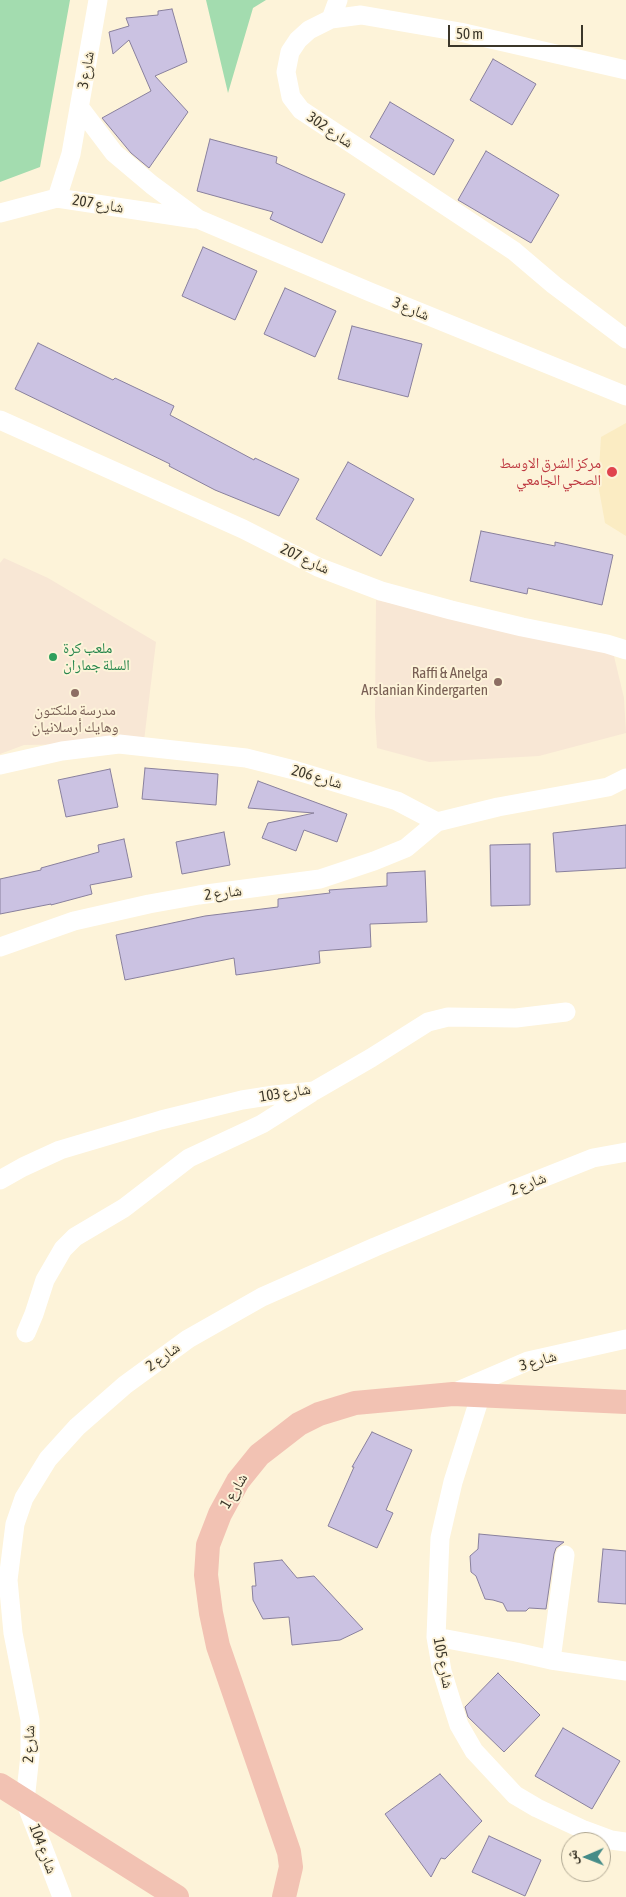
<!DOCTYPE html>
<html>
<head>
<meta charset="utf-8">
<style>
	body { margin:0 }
	#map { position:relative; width:626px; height:1897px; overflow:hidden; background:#fdf3d9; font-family:"Asap Condensed","Noto Naskh Arabic",sans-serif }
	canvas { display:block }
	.north { position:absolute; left:561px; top:1832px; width:50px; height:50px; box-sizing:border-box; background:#fdf3d9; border:1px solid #afa793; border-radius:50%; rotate:269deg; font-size:14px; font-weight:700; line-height:20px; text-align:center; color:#3b3629 }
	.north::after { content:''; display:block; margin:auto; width:18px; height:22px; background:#458c88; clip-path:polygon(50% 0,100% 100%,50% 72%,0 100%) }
	.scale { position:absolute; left:448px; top:25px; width:135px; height:22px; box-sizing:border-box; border:2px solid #3b3629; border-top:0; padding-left:6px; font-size:15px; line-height:18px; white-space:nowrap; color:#3b3629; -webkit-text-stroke:4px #fdf3d9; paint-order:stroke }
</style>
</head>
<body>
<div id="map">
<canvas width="626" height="1897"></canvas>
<div class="north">ش</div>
<div class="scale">50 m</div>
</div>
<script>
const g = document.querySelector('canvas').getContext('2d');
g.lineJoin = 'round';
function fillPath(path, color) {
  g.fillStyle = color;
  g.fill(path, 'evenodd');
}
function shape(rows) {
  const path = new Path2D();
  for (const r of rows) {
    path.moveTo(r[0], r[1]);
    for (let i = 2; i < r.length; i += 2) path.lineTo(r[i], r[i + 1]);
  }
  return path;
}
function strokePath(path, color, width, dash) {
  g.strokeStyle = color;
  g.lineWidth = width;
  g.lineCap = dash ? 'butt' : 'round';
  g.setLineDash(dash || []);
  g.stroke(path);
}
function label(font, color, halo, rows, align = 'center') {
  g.font = font + ' "Asap Condensed","Noto Naskh Arabic",sans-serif';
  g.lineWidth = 4;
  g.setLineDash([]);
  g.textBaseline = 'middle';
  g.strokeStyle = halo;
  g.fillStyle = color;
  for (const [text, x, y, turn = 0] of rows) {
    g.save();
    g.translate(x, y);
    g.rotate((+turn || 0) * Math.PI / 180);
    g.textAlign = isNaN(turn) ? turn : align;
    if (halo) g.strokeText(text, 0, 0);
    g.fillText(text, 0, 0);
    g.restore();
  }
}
fillPath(shape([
	[626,423,626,536,605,523,598,484,601,437]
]), '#fbecc3');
fillPath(shape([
	[4,558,48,578,156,642,143,749,94,744,24,745,0,754,0,563],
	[376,600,612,648,624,698,626,733,539,756,429,762,377,748,375,716]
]), '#f8e7d5');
fillPath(shape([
	[0,0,70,0,40,167,0,182],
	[206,0,266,0,253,8,228,93]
]), '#a3dcaf');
const building = shape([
	[172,9,187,62,155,76,188,112,149,168,131,153,102,118,151,91,129,40,113,54,109,32,129,26,126,18,158,15,158,11,172,9],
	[493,59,536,84,512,125,470,100,493,59],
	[390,102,454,140,434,175,370,137,390,102],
	[210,139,277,157,276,163,345,194,322,243,270,219,273,212,197,191,210,139],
	[486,151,559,195,531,243,458,200,486,151],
	[203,247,257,271,235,320,182,296,203,247],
	[285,288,336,311,315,357,264,334,285,288],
	[352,326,422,344,408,397,338,379,352,326],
	[38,343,113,380,115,378,174,406,170,415,254,460,255,458,299,479,279,516,215,490,169,466,170,464,15,389,38,343],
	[348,462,414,499,381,556,316,519,348,462],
	[481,531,555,546,555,542,613,555,602,605,528,588,527,594,470,581,481,531],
	[145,768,218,774,216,805,142,799,145,768],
	[110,769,118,807,66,817,58,780,110,769],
	[258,781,347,814,337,842,304,830,296,851,262,838,268,823,314,813,248,808,258,781],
	[626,825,626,868,556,872,553,833,626,825],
	[224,832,230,865,182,874,176,842,224,832],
	[124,839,132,877,90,885,92,894,51,905,51,904,0,914,0,879,41,870,41,868,99,852,98,845,124,839],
	[530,844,530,905,491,906,490,845,530,844],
	[425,871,427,922,370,924,371,947,319,951,320,963,236,975,234,958,125,980,116,935,205,916,278,907,278,899,330,893,329,890,387,886,387,873,425,871],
	[372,1432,412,1450,386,1510,393,1513,377,1548,328,1526,354,1467,352,1467,372,1432],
	[479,1534,564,1542,556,1548,554,1554,546,1609,529,1608,526,1611,507,1611,503,1603,493,1600,485,1599,476,1576,471,1572,470,1556,478,1549,479,1534],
	[603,1549,626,1551,626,1604,598,1602,603,1549],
	[282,1560,297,1578,314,1576,363,1629,340,1640,292,1645,289,1617,263,1619,253,1600,252,1586,256,1586,254,1563,282,1560],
	[498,1673,540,1715,504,1752,468,1717,465,1707,498,1673],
	[563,1728,620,1761,592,1809,535,1776,563,1728],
	[440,1774,482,1821,445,1859,441,1858,431,1877,385,1814,440,1774],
	[489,1836,541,1860,525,1896,472,1872,489,1836]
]);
fillPath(building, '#cbc2e2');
strokePath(building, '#89809d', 1);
strokePath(shape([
	[331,19,338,0],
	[626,70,460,32,361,15,331,19,309,30,298,40,290,52,286,72,291,97,301,110,514,251,554,285,626,339],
	[80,108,114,153,152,185,198,219,370,292,626,396],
	[57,198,71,154,98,0],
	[0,213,57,198,195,219],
	[0,420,243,529,318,567,381,591,451,610,522,627,607,644,626,650],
	[0,765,62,751,119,744,246,758,294,770,397,801,437,822,498,807,608,787,626,778],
	[0,947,74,921,149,904,199,895,320,879,374,861,406,848,437,822],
	[0,1180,23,1167,60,1150,161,1120,242,1100,274,1095,314,1091,371,1058,428,1022,448,1017,516,1018,566,1012],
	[26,1333,34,1314,45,1280,63,1249,75,1237,124,1208,189,1158,262,1124,311,1093],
	[458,1391,528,1361,626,1339],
	[481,1394,453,1482,440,1538,436,1637,442,1671,450,1697,459,1725,474,1751,515,1795,537,1808,584,1830,611,1840,626,1842],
	[436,1637,516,1652,551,1660,626,1671],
	[551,1660,565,1555],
	[62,1897,25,1801,30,1755,30,1720,13,1633,8,1580,15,1524,24,1498,48,1459,77,1427,125,1385,188,1339,262,1297,375,1247,505,1193,593,1158,626,1152]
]), '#fff', 19);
strokePath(shape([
	[0,1785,177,1897],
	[284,1897,291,1867,289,1852,218,1646,211,1613,206,1575,208,1545,220,1514,238,1481,259,1455,299,1424,319,1414,355,1403,453,1394,626,1402]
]), '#f2c2b3', 24);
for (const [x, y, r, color] of [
	[612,472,6,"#e0444e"],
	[53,657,5,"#2e9e5b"],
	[498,682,5,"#8d6e63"],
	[75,693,5,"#8d6e63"]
]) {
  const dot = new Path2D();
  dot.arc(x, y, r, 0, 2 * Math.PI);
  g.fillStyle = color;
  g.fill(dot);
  strokePath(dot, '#fdf3d9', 2);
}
label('15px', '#3b3629', '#fdf3d9', [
	["شارع 3",86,70,-80],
	["شارع 302",330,130,34],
	["شارع 207",98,204,9],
	["شارع 3",411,309,22],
	["شارع 207",305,559,25],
	["شارع 206",317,777,16],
	["شارع 2",223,893,-7],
	["شارع 103",285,1093,-9],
	["شارع 2",528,1184,-21],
	["شارع 2",163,1357,-36],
	["شارع 3",538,1361,-16],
	["شارع 1",234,1491,-59],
	["شارع 105",443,1663,79],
	["شارع 2",29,1744,-88],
	["شارع 104",43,1849,69]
]);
label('15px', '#be3a42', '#fdf3d9', [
	["مركز الشرق الاوسط",601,463],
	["الصحي الجامعي",601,480]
], 'right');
label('15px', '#27864d', '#fdf3d9', [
	["ملعب كرة",63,648],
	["السلة جماران",63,665]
], 'left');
label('15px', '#785e54', '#fdf3d9', [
	["Raffi & Anelga",488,673],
	["Arslanian Kindergarten",488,690],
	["مدرسة ملنكتون",75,710,"center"],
	["وهايك أرسلانيان",75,727,"center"]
], 'right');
</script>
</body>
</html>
